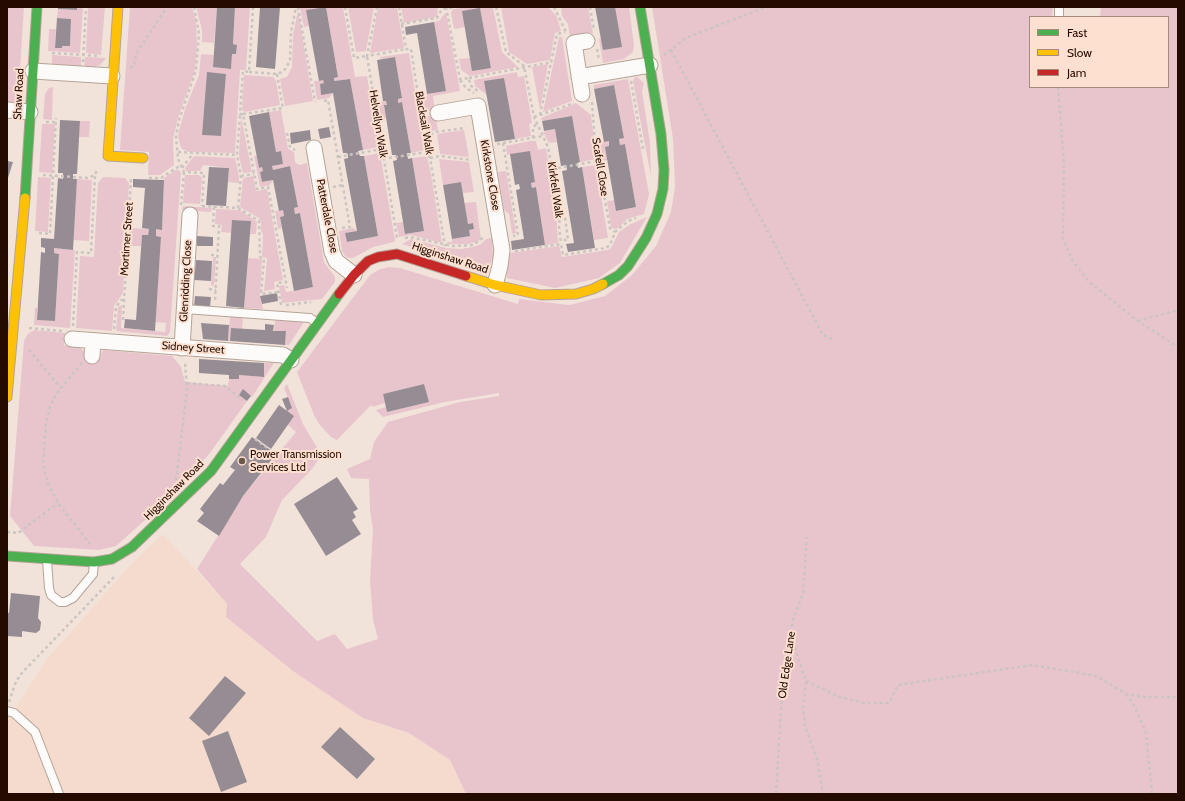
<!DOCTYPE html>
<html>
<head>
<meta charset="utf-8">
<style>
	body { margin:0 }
	#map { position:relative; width:1185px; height:801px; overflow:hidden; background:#f2e3da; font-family:Cabin,sans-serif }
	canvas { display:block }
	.frame { position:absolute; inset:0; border:8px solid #230b00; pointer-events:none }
	.legend { position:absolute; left:1029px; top:16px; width:140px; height:72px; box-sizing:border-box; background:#fde0cf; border:1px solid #a68b7c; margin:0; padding:5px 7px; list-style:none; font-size:12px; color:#230b00 }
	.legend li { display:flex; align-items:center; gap:8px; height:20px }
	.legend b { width:20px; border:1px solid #a68b7c }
</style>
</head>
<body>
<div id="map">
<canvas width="1185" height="801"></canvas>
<div class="frame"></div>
<ul class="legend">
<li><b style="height:5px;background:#4caf50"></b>Fast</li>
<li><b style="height:5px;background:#ffc107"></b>Slow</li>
<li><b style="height:5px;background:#c62828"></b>Jam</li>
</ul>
</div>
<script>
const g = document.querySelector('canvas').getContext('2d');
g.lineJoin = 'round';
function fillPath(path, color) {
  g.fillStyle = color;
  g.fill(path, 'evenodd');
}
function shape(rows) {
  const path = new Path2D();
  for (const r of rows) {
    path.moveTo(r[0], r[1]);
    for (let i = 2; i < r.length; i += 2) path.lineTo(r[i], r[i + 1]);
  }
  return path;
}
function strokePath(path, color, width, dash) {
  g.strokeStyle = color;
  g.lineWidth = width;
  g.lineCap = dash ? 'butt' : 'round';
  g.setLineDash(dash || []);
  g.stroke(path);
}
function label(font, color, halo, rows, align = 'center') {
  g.font = font + ' Cabin,sans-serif';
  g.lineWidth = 4;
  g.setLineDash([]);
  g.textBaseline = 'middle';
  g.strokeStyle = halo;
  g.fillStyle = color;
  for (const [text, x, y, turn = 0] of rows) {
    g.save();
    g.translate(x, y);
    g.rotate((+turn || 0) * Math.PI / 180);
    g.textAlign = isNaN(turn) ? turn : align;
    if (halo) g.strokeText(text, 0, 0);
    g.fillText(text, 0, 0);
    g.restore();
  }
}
fillPath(shape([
	[163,534,227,604,363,718,409,733,450,760,466,794,7,794,7,721,47,659,135,560]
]), '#f4dbcd');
fillPath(shape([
	[7,7,24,7,18,103,7,102],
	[77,7,83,7,80,53,48,51,49,29,56,29,55,48,62,48,62,46,70,46,71,19,57,18,58,9,76,10],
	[88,7,105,7,101,55,86,53],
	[130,7,192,7,196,20,197,48,195,70,178,118,173,139,174,165,160,175,148,175,149,152,120,150],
	[196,7,217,7,214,43,202,42,202,30],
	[228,7,250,7,246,70,240,70,235,153,189,152,182,149,180,145,178,135,185,109,199,75,201,54,214,55,213,67,231,69,232,54,236,54,237,45,233,44,235,8],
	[207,73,226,74,221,136,202,135],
	[323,7,307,10,309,26,304,27,300,8],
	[326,7,343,7,355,77,367,76,379,147,363,150,350,79,334,81,334,78,338,77],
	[348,7,374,7,366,51,356,52],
	[378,7,397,7,404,48,370,53],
	[401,7,438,7,437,17,404,23],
	[471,7,493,7,502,52,518,67,470,76,461,70,459,59,470,58,491,68,480,9,463,11,465,27,454,29,451,13,453,9],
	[501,7,547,7,550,9,557,17,561,31,555,33,550,60,527,64,509,52],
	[561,7,588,7,593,33,570,37,568,24,562,16],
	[615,7,629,7,634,45,633,52,624,59,603,63,599,39,601,38],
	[652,7,1053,7,1052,17,1030,17,1030,87,1168,87,1168,17,1100,17,1101,7,1178,7,1178,794,466,794,450,760,409,733,363,718,293,671,226,617,227,604,197,569,243,496,296,432,288,425,287,411,292,408,284,388,287,384,303,424,319,451,318,460,312,469,282,500,266,537,240,564,317,641,335,634,347,649,378,639,373,620,370,581,373,529,370,511,369,479,351,478,347,469,370,459,374,442,388,422,460,402,499,396,499,393,445,402,383,417,376,410,386,407,387,412,428,402,424,384,383,394,385,403,373,407,371,405,337,440,331,437,319,424,314,415,297,372,370,275,380,269,389,267,400,268,518,304,519,299,569,305,605,296,632,275,656,246,671,212,675,187,673,139],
	[298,10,313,101,285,106,280,79,287,77,292,67,293,35],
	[446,12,460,91,433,96,435,110,424,112,423,97,427,97,427,94,446,91,434,22,439,21],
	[559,37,562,37,572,101,543,112],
	[409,53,424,150,411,153,402,102,398,103,398,99,402,98,395,57,381,59,380,57],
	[52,55,81,57,81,70,57,67,52,64],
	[85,57,106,58,100,65,84,70],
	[548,64,540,110,532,67],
	[517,72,518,77,524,76,532,123,529,124,531,136,515,139,508,103,487,95,475,86,474,80],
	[244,75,273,77,276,80,280,105,245,112,242,110],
	[636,76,644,83,642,91,650,143,651,177,633,81],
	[628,79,649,194,644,214,627,219,617,229,614,229,611,227,607,201,615,200,617,211,636,207,625,144,620,145,619,139,624,138,614,85,594,89,594,85],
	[323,80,324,83,320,84,321,94,333,93,329,98,317,100,314,81],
	[53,87,52,120,43,119,45,94,49,88],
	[386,101,387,105,384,106,386,118,379,119,376,102],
	[576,103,591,115,596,159,580,162,572,116,542,121,541,118],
	[281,110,288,149,294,152,295,162,299,165,307,163,324,262,335,277,335,282,322,299,282,303,279,286,284,285,286,292,313,287,300,213,295,214,294,208,298,207,290,166,273,170,272,166,283,164,281,151,276,152,269,112],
	[435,115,438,130,426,132,423,117],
	[241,117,252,172,243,173,239,156],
	[80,121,90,121,89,137,79,137],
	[42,124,55,124,52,173,39,172],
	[555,129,557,142,549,143,543,132],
	[464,130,469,157,440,154,437,134],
	[530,141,536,141,538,150,546,148,556,209,558,243,545,245,536,187,532,188,531,183,535,182,530,151,507,155,506,146],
	[609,141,608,160,599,161,596,143],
	[380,153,395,240,394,242,373,247,353,258,349,258,345,256,342,251,339,231,353,228,357,231,345,233,347,242,378,236,364,156],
	[257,155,259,168,262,167,263,171,260,172,262,182,273,180,270,185,260,187,254,156],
	[194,156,235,158,239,176,239,183,228,182,229,168,203,165,200,171,186,171,185,168],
	[427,156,432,180,442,243,411,235,399,237,396,223,403,222,406,234,424,231,412,158],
	[439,159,469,162,474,192,463,193,461,182,443,185],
	[596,165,608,238,594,240,582,167],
	[177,169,181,172,170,332,167,336,116,331,118,307,122,305,121,328,165,332,166,323,155,322,161,237,156,236,156,229,162,229,164,178],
	[506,171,516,233,512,234,509,214,504,210,498,172],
	[185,175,199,175,202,178,200,204,183,203],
	[253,176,256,191,267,189,283,280,274,282,275,289,264,291,267,258,262,257,263,234,261,231,261,222,259,218,240,207,243,178],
	[38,177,51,178,48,232,35,231],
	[103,177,125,178,129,183,123,293,114,306,112,331,76,328,80,256,94,257,98,183],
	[77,179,92,180,89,241,73,240],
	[476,202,481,240,469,244,448,244,447,242,452,242,452,239,469,236,469,230,474,229,473,223,468,224,464,203],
	[183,206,212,208,211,212,182,210],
	[216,209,240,210,257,222,256,234,250,234,251,221,232,220,232,233,221,232,222,225,215,224],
	[283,210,284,216,280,217,282,228,278,229,275,211],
	[647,217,620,263,599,278,555,288,507,278,506,269,510,253,559,246,562,257,608,250,611,248,619,232,629,225],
	[130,228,149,229,148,235,142,235,141,246,129,246],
	[492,238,493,257,489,267,482,269,402,244,411,239,446,248,461,249,473,247,481,244,486,239],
	[54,248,75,250,70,328,34,325,35,308,37,308,37,320,55,321,59,254,54,253],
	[213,257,216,257,214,286,211,285],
	[248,258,262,259,260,296,263,309,244,308],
	[230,316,243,317,242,329,231,328,230,341,228,341],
	[275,320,304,322,289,345,285,345,286,332,274,331],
	[34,330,65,333,64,345,80,347,84,352,85,359,99,360,103,350,172,356,181,367,185,382,228,386,229,379,238,379,239,375,263,377,264,363,274,363,252,397,243,390,239,395,247,401,210,453,173,495,116,546,99,550,34,546,10,516,24,341,28,334]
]), '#e8c5cc');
fillPath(shape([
	[58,7,77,7,77,10,58,9],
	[217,7,235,7,233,44,237,45,236,54,232,54,231,69,213,67],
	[260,7,280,7,275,69,256,67],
	[326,7,338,77,334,78,334,81,350,79,363,150,358,151,360,156,364,156,378,236,347,242,345,233,357,231,344,159,348,158,348,155,347,153,343,153,333,93,321,95,320,84,324,83,323,80,319,81,306,10],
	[595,7,615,7,622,47,603,50],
	[480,8,491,68,472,71,462,11],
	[57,18,71,19,70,46,62,46,62,48,55,48],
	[434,22,446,91,427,94,417,33,406,35,405,27],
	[395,57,402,98,398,99,398,103,402,102,411,153,407,153,408,159,412,158,424,231,405,234,393,161,397,160,396,155,392,155,384,105,387,105,386,101,383,101,377,60],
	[207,72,226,74,221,136,202,135],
	[504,78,515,139,495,142,484,81],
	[614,85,624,138,619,139,620,145,625,144,636,207,616,211,605,147,609,146,609,141,604,142,594,89],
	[269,112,276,152,281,151,283,164,272,166,273,170,290,166,298,207,294,208,295,214,300,213,313,287,294,291,280,217,284,216,283,210,279,211,273,180,262,182,260,172,263,171,262,167,259,168,249,116],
	[572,116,580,162,577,163,577,165,578,168,582,167,595,248,568,252,566,244,574,243,562,171,567,170,566,165,561,166,555,129,544,131,542,121],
	[60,120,80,121,77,174,73,174,73,179,77,179,73,250,54,248,54,253,59,254,55,321,37,320,41,252,45,253,45,248,41,247,41,238,54,239,58,178,63,179,63,173,58,173],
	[329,127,331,137,320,139,318,129],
	[310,130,311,140,291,144,290,133],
	[530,151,535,182,531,183,532,188,536,187,545,245,512,250,511,241,524,239,516,190,520,189,519,184,515,185,510,154],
	[7,161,13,162,7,181],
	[209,167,229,168,226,206,206,205],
	[133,179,164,180,162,230,156,229,156,236,161,237,155,331,124,328,125,319,136,320,142,235,148,235,149,229,142,228,145,188,133,187],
	[461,182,468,224,473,223,474,229,469,230,470,236,452,239,443,185],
	[232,220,251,221,244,308,226,306],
	[197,236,213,237,213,246,197,246],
	[196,260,212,261,211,281,194,280],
	[277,293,278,301,262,304,260,296],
	[195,296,211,297,210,307,194,306],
	[201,323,229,325,228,341,203,339],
	[265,324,274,325,273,331,286,331,285,345,230,341,231,328,265,330],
	[199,359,264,363,264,377,239,375,239,379,229,379,229,375,199,373],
	[424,384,429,402,387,412,383,394],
	[243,389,251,396,247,401,239,395],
	[288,397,292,408,287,411,282,399],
	[279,405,294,416,271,449,256,438],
	[252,437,276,454,243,496,219,536,197,521,204,513,200,509,220,483,223,485,235,470,230,467],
	[337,477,358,509,353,512,356,517,352,520,361,534,326,556,294,504],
	[11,593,40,596,38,618,41,622,40,630,36,633,22,631,22,637,7,636,7,613,9,613],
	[225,676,246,693,209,736,189,718],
	[340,727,375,759,357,779,321,747],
	[228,731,247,782,221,792,202,741]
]), '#968c94');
const lane = shape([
	[1059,17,1059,7],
	[184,309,310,318,317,323],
	[47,560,49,588,51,595,60,602,65,602,73,598,93,574,94,562],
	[7,711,14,713,35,732,59,794]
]);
const street = shape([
	[33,71,112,76],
	[579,77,650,65],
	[582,94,574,43,587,41],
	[7,110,30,112],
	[438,113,478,106,502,250,500,266,495,285],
	[314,148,332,252,336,261,354,275],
	[72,339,283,355,291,360],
	[182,348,190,215],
	[92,356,93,341]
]);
const fast = shape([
	[25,198,37,7],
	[603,284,619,275,628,266,646,238,657,214,663,189,664,170,661,134,640,7],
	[7,556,94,562,112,559,132,547,211,471,339,294]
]);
const slow = shape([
	[118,7,108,156,143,158],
	[466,276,495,285,541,295,576,294,593,289,603,284],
	[7,397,25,198]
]);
const jam = shape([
	[339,294,354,275,368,261,378,257,397,254,466,276]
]);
strokePath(lane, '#b6a397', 10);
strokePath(street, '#b6a397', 17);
strokePath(fast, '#b6a397', 11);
strokePath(slow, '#b6a397', 11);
strokePath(jam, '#b6a397', 11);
strokePath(shape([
	[194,7,199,34,196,70,179,120,176,137,178,159,184,172,204,173,202,206],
	[253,7,249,72,243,71,240,114,243,114,257,189,268,187,287,288],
	[298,7,315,102],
	[345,7,354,58,367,56,397,238],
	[377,7,367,56,406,49],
	[399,7,406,49,411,49,421,115,427,152,430,158,445,246],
	[446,7,460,79,469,78,470,85,479,92],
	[496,7,506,52,524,66,534,117,548,147,560,215,559,226,561,244],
	[554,7,567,34],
	[590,7,594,30],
	[401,24,437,18,442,9,455,7],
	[597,49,599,60],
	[671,50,823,335,834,340],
	[52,53,99,56],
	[664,55,686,38,766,7],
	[83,62,86,7],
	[130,68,134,66,136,54,167,7],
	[249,72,277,74,284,71,290,61,291,32,296,7],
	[469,78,552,62],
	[460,80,466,88,474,93],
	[631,81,643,149],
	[1058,87,1064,164,1063,238,1072,260,1089,282,1138,321,1178,347],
	[324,101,328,100,350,227,341,228],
	[592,102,595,144,610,228,615,232],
	[243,114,283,108,277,74],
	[540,115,557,34,565,32],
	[534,117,574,103],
	[46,122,56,122],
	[287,133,290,147,295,150],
	[425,137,436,132,465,128],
	[533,138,533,127,537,124],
	[503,143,518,235,513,236],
	[497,144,543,136],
	[178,152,237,155],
	[338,157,382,149],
	[430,158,440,156,471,160],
	[383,159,427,152],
	[182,168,192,155],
	[552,169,598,161],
	[43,175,88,178,95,175,97,169],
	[241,176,254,174],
	[149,178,161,178,181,165],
	[333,187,343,185],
	[181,205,184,172],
	[202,206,238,208,259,221,260,257,264,259,261,294,278,292],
	[214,207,213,226,219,226,215,301],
	[238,208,241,176,237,155,240,114],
	[560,215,565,217,568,240,561,240],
	[39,233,50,234,56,118],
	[405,238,410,237,453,246,473,245,484,237],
	[515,251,561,244,563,255,606,248,610,245,615,232,628,221,636,218],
	[211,255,217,255],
	[209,289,216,290],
	[281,305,277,283,285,282],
	[286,305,311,302],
	[123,320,131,177],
	[1138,321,1178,310],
	[73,326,77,252,91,253,95,175],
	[29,328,62,331],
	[114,329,116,307,121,300,123,300],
	[29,350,61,388],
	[82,363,56,394,50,407,46,423,43,464,48,484,58,503,90,544],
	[187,383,225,386,243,400],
	[255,439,269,449],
	[176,480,187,390,185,362],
	[7,532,18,533,58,503],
	[791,636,806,681,803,707,805,727,817,759,823,794],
	[806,681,840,697,864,703,889,703,898,685,1032,665,1097,676,1126,694,1145,697,1178,697],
	[1126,694,1135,707,1146,733,1152,794],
	[9,702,15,684,20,675,115,576],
	[776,794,781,709,793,619,803,594,807,537]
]), '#cbc5c1', 2.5, [3, 3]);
strokePath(lane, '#fdfbf9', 8);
strokePath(street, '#fdfbf9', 15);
strokePath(fast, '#4caf50', 9);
strokePath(slow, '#ffc107', 9);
strokePath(jam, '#c62828', 9);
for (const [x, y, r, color] of [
	[242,461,4,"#6b574c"]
]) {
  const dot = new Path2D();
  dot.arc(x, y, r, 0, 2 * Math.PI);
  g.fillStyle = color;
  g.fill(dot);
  strokePath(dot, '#fde0cf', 1.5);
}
label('11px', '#230b00', '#fde0cf', [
	["Shaw Road",19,94,-87],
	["Blacksail Walk",424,123,80],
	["Helvellyn Walk",378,124,81],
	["Scafell Close",600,167,81],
	["Kirkstone Close",490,175,80],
	["Kirkfell Walk",555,190,82],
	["Patterdale Close",327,216,79],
	["Mortimer Street",127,239,-86],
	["Higginshaw Road",450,258,18],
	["Glenridding Close",186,281,-87],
	["Sidney Street",193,348,4],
	["Higginshaw Road",174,490,-45],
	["Old Edge Lane",787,665,-82]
]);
label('11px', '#230b00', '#fde0cf', [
	["Power Transmission",250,455],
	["Services Ltd",250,468]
], 'left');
</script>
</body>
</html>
